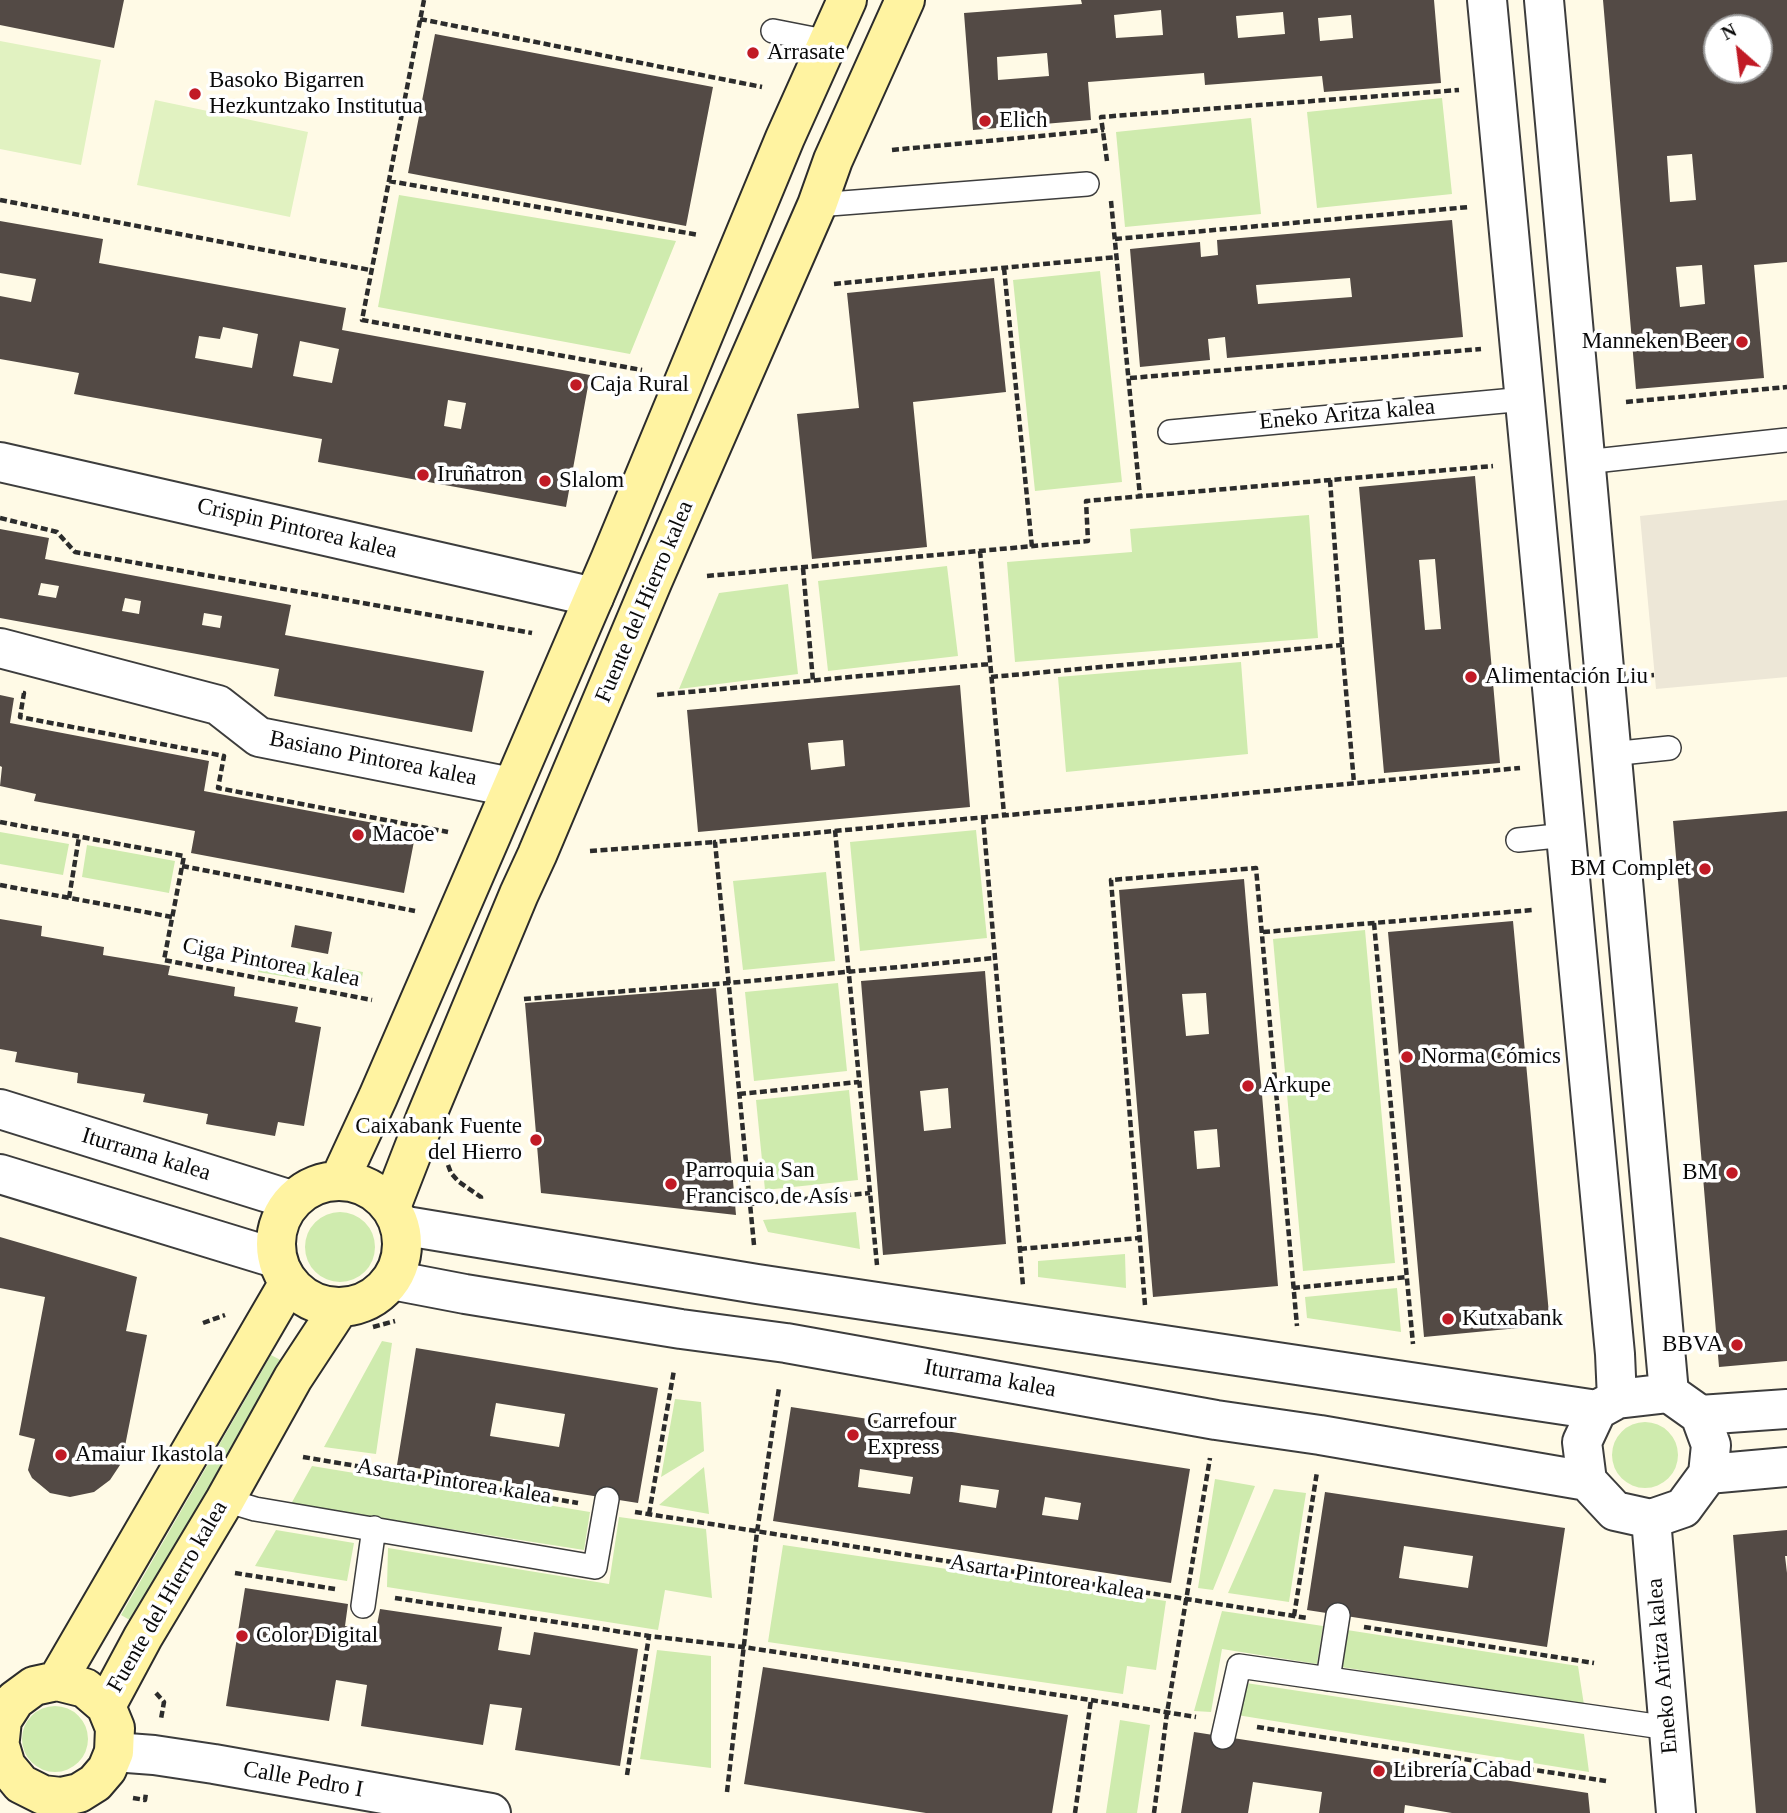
<!DOCTYPE html>
<html>
<head>
<meta charset="utf-8">
<style>
	body { margin:0 }
	#map { position:relative; width:1787px; height:1813px; overflow:hidden; background:#fffae6; font-family:Georgia,serif }
	canvas { display:block }
	.north { position:absolute; left:1703px; top:14px; width:70px; height:70px; box-sizing:border-box; background:#fff; border:2px solid #9d9d9d; border-radius:50%; rotate:332deg; font-size:19px; font-weight:700; line-height:28px; text-align:center; color:#0a0a0a }
	.north::after { content:''; display:block; margin:auto; width:24px; height:32px; background:#c11a25; clip-path:polygon(50% 0,100% 100%,50% 72%,0 100%) }
</style>
</head>
<body>
<div id="map">
<canvas width="1787" height="1813"></canvas>
<div class="north">N</div>
</div>
<script>
const g = document.querySelector('canvas').getContext('2d');
g.lineJoin = 'round';
function fillPath(path, color) {
  g.fillStyle = color;
  g.fill(path, 'evenodd');
}
function shape(rows) {
  const path = new Path2D();
  for (const r of rows) {
    if (r.length === 3) {
      path.moveTo(r[0] + r[2], r[1]);
      path.arc(r[0], r[1], r[2], 0, 2 * Math.PI);
      continue;
    }
    path.moveTo(r[0], r[1]);
    for (let i = 2; i < r.length; i += 2) path.lineTo(r[i], r[i + 1]);
  }
  return path;
}
function strokePath(path, color, width, dash) {
  g.strokeStyle = color;
  g.lineWidth = width;
  g.lineCap = dash ? 'butt' : 'round';
  g.setLineDash(dash || []);
  g.stroke(path);
}
function label(font, color, halo, rows, align = 'center') {
  g.font = font + ' Georgia,serif';
  g.lineWidth = 7;
  g.setLineDash([]);
  g.textBaseline = 'middle';
  g.strokeStyle = halo;
  g.fillStyle = color;
  for (const [text, x, y, turn = 0] of rows) {
    g.save();
    g.translate(x, y);
    g.rotate((+turn || 0) * Math.PI / 180);
    g.textAlign = isNaN(turn) ? turn : align;
    if (halo) g.strokeText(text, 0, 0);
    g.fillText(text, 0, 0);
    g.restore();
  }
}
fillPath(shape([
	[1442,98,1452,194,1317,208,1307,112],
	[1251,118,1261,214,1125,227,1116,132],
	[399,195,676,241,630,354,378,307],
	[1100,271,1122,482,1035,491,1013,280],
	[1309,515,1318,638,1015,662,1007,562,1132,552,1130,529],
	[947,566,958,656,828,671,818,581],
	[788,584,798,674,679,689,719,593],
	[1241,662,1248,754,1066,772,1058,677],
	[976,830,987,938,860,951,850,842],
	[0,832,69,844,63,875,0,864],
	[87,845,175,861,169,893,82,877],
	[826,872,835,961,743,970,733,881],
	[1365,930,1395,1263,1303,1271,1273,939],
	[261,954,363,972,360,989,258,972],
	[838,983,847,1071,754,1081,745,992],
	[849,1090,858,1180,765,1190,756,1100],
	[856,1212,860,1249,768,1232,763,1220],
	[340,1247,35],
	[1125,1254,1126,1288,1038,1277,1038,1261],
	[1397,1288,1401,1332,1307,1318,1305,1297],
	[382,1341,392,1343,376,1454,324,1447],
	[271,1355,286,1363,135,1623,121,1615],
	[675,1399,701,1402,704,1451,661,1477],
	[1645,1455,33],
	[312,1466,590,1512,584,1550,291,1504],
	[704,1467,709,1514,659,1505],
	[1215,1479,1255,1486,1213,1590,1198,1588],
	[1274,1489,1306,1493,1289,1602,1228,1593],
	[619,1517,706,1529,712,1598,665,1590,658,1630,387,1587,388,1548,609,1584],
	[276,1530,354,1543,347,1581,255,1566],
	[783,1545,1166,1601,1156,1670,1127,1666,1123,1694,768,1642],
	[1222,1611,1323,1626,1317,1664,1222,1649,1211,1712,1194,1711],
	[1347,1630,1578,1666,1584,1705,1341,1667],
	[657,1650,711,1656,711,1768,640,1759],
	[1246,1683,1584,1734,1589,1772,1237,1715],
	[55,1739,33],
	[1120,1720,1150,1725,1137,1813,1106,1813]
]), '#cfebae');
fillPath(shape([
	[0,41,101,60,81,165,0,149],
	[155,100,308,132,290,217,137,185]
]), '#e1f2c1');
fillPath(shape([
	[1787,500,1787,677,1656,689,1640,516]
]), '#ede7d7');
fillPath(shape([
	[0,0,124,0,114,48,0,25],
	[1081,0,1434,0,1441,83,1324,92,1322,76,1205,85,1204,73,1088,82,1091,120,973,130,964,13,1082,4],
	[1161,10,1163,35,1116,38,1114,15],
	[1283,12,1285,34,1238,38,1236,16],
	[1351,15,1353,38,1320,41,1318,18],
	[1047,53,1049,76,998,80,997,57],
	[1603,0,1787,0,1787,262,1754,265,1764,378,1636,389],
	[1717,28,1759,28,1759,70,1717,70],
	[1692,154,1696,200,1670,202,1667,156],
	[1702,265,1705,304,1680,307,1676,267],
	[435,34,713,87,686,226,408,173],
	[1452,220,1463,337,1227,358,1225,337,1208,339,1210,360,1140,367,1130,249,1200,242,1201,257,1218,255,1217,240],
	[1350,278,1352,297,1258,304,1256,285],
	[0,221,103,239,99,263,346,308,342,330,590,375,566,507,318,462,322,439,74,394,79,373,0,359,0,296,31,302,36,279,0,273],
	[223,327,258,334,252,368,195,358,199,336,220,339],
	[300,341,339,349,332,383,293,376],
	[448,400,466,403,461,429,444,426],
	[994,278,1006,392,913,402,927,547,812,559,797,414,859,408,847,293],
	[1475,476,1500,763,1384,773,1359,487],
	[1435,559,1441,629,1425,630,1419,560],
	[0,529,49,538,45,559,291,605,285,635,484,671,472,732,274,696,279,669,0,618],
	[41,583,59,586,56,598,38,595],
	[125,598,141,601,139,614,122,611],
	[204,613,222,616,220,628,202,625],
	[960,685,970,807,698,832,687,710],
	[843,740,845,766,811,770,808,743],
	[0,695,14,698,10,723,209,761,204,791,416,831,404,893,191,853,195,831,34,801,36,794,0,786,2,767,0,766],
	[1787,811,1787,1361,1719,1367,1673,821],
	[1244,879,1278,1286,1153,1297,1119,890],
	[1206,993,1209,1034,1186,1036,1182,994],
	[1217,1129,1220,1167,1197,1169,1194,1131],
	[0,919,42,926,41,936,104,947,103,955,170,966,168,975,235,987,234,996,298,1007,295,1022,321,1027,304,1126,278,1122,275,1136,206,1124,208,1114,143,1102,145,1094,77,1083,78,1073,15,1062,17,1052,0,1049],
	[1513,921,1550,1325,1424,1337,1388,932],
	[295,925,332,932,328,954,291,947],
	[985,971,1006,1244,883,1255,861,981],
	[948,1088,951,1128,924,1131,920,1091],
	[716,988,736,1215,541,1193,525,1003],
	[0,1237,137,1277,126,1331,147,1335,125,1446,120,1465,110,1480,94,1492,70,1497,50,1493,32,1478,28,1470,35,1439,19,1435,45,1297,0,1288],
	[416,1348,658,1388,638,1503,397,1465],
	[496,1403,565,1414,559,1447,490,1436],
	[791,1407,1190,1469,1171,1583,773,1521],
	[860,1469,913,1477,910,1494,858,1487],
	[961,1485,999,1490,996,1508,959,1502],
	[1045,1497,1081,1503,1078,1520,1042,1515],
	[1325,1492,1565,1528,1547,1647,1307,1610],
	[1404,1546,1473,1556,1468,1588,1399,1578],
	[1787,1530,1787,1556,1785,1556,1787,1573,1787,1813,1756,1813,1733,1535],
	[245,1588,348,1604,345,1626,376,1630,380,1609,502,1627,498,1650,530,1655,534,1632,638,1649,620,1766,515,1750,522,1708,490,1704,483,1745,361,1726,367,1685,336,1680,329,1721,226,1706],
	[763,1667,1068,1715,1052,1813,926,1813,744,1784],
	[1194,1732,1588,1793,1590,1813,1452,1813,1405,1805,1404,1813,1319,1813,1322,1792,1253,1782,1248,1813,1181,1813]
]), '#534a45');
const service = shape([
	[773,31,829,42],
	[817,205,1087,184],
	[1170,432,1525,399],
	[1585,462,1787,440],
	[1611,754,1669,748],
	[1518,840,1566,835],
	[225,1500,255,1509,595,1567,607,1499],
	[363,1606,374,1528],
	[1328,1679,1338,1615],
	[1223,1737,1239,1666,1669,1728]
]);
const minor = shape([
	[0,462,594,597],
	[0,648,218,705,259,737,511,787],
	[114,1752,154,1755,214,1764,491,1813]
]);
const tertiary = shape([
	[1487,0,1615,1354,1617,1399],
	[1544,0,1669,1393],
	[0,1109,291,1200],
	[0,1174,275,1258],
	[400,1225,757,1284,1597,1410],
	[392,1280,465,1294,681,1329,786,1343,1216,1420,1320,1435,1587,1481],
	[1669,1393,1700,1415,1711,1445,1708,1474,1683,1508,1651,1519,1615,1511,1587,1481,1582,1442,1597,1410,1617,1399,1669,1393],
	[1700,1415,1787,1409],
	[1708,1474,1787,1467],
	[1651,1519,1676,1813]
]);
const secondary = shape([
	[340,1179,378,1097,492,834,610,560,785,138,847,0],
	[339,1244,63],
	[391,1207,426,1117,519,894,537,855,653,580,817,205,833,160,905,0],
	[57,1681,288,1284],
	[106,1706,143,1637,225,1500,293,1378,339,1308],
	[0,1739,2,1720,15,1700,34,1686,57,1681,85,1688,106,1706,115,1728,114,1752,107,1769,95,1783,79,1793,61,1797,43,1795,21,1784,6,1766,0,1746]
]);
strokePath(service, '#3d3d3d', 26);
strokePath(minor, '#3d3d3d', 42);
strokePath(tertiary, '#3d3d3d', 42);
strokePath(secondary, '#2c2c2c', 42);
strokePath(shape([
	[424,0,362,320,642,370],
	[420,19,762,87],
	[892,150,1104,130],
	[1107,161,1101,117,1459,90],
	[389,181,699,235],
	[0,200,370,270],
	[1111,201,1140,496],
	[1115,239,1469,207],
	[1004,268,1032,547],
	[834,284,1117,257],
	[1130,378,1481,349],
	[1626,402,1787,387],
	[1330,480,1342,645,1354,783],
	[0,518,57,532,75,552,532,633],
	[980,551,1004,814],
	[803,568,813,681],
	[707,576,1088,541,1086,501,1493,466],
	[1641,676,1654,675],
	[991,677,1342,645],
	[23,693,24,693,20,717,224,756,218,788,448,832],
	[657,695,990,664],
	[983,817,1023,1286],
	[0,822,184,856,164,960,372,1000],
	[835,830,877,1265],
	[590,851,715,842],
	[182,866,415,911],
	[0,885,172,917],
	[69,898,79,837],
	[1374,923,1413,1344],
	[1263,932,1533,910],
	[524,999,729,983,995,958],
	[739,1094,859,1082],
	[448,1165,451,1173,459,1182,481,1197,481,1200],
	[750,1204,870,1193],
	[754,1245,715,842,1520,768],
	[1020,1249,1139,1238],
	[1293,1288,1407,1277],
	[1145,1305,1111,880,1256,868,1297,1326],
	[203,1323,225,1315],
	[373,1327,395,1321],
	[303,1457,578,1503],
	[635,1512,1307,1618],
	[649,1514,674,1370],
	[235,1573,335,1589],
	[395,1598,649,1636,743,1647,1091,1700,1196,1717],
	[1294,1616,1317,1472],
	[1364,1627,1594,1663],
	[156,1693,164,1702,161,1719],
	[1257,1727,1606,1781],
	[627,1775,649,1636],
	[727,1792,757,1532,779,1388],
	[133,1798,145,1800,146,1793],
	[1075,1813,1091,1700],
	[1154,1813,1167,1713,1210,1458]
]), '#2c2c2c', 4.5, [7, 3.5]);
strokePath(service, '#fff', 23);
strokePath(minor, '#fff', 38);
strokePath(tertiary, '#fff', 38);
strokePath(secondary, '#fff3a1', 38);
for (const [x, y, r, color] of [
	[753,53,7,"#c11a25"],
	[195,94,7,"#c11a25"],
	[985,121,7,"#c11a25"],
	[1742,342,7,"#c11a25"],
	[576,385,7,"#c11a25"],
	[423,475,7,"#c11a25"],
	[545,481,7,"#c11a25"],
	[1471,677,7,"#c11a25"],
	[358,835,7,"#c11a25"],
	[1705,869,7,"#c11a25"],
	[1407,1057,7,"#c11a25"],
	[1248,1086,7,"#c11a25"],
	[536,1140,7,"#c11a25"],
	[1732,1173,7,"#c11a25"],
	[671,1184,7,"#c11a25"],
	[1448,1319,7,"#c11a25"],
	[1737,1345,7,"#c11a25"],
	[853,1435,7,"#c11a25"],
	[61,1455,7,"#c11a25"],
	[242,1636,7,"#c11a25"],
	[1379,1771,7,"#c11a25"]
]) {
  const dot = new Path2D();
  dot.arc(x, y, r, 0, 2 * Math.PI);
  g.fillStyle = color;
  g.fill(dot);
  strokePath(dot, '#fff', 2.5);
}
label('23px', '#0a0a0a', '#fff', [
	["Arrasate",767,53],
	["Basoko Bigarren",209,81],
	["Hezkuntzako Institutua",209,107],
	["Elich",999,121],
	["Manneken Beer",1728,342,"right"],
	["Caja Rural",590,385],
	["Iruñatron",437,475],
	["Slalom",559,481],
	["Alimentación Liu",1485,677],
	["Macoe",372,835],
	["BM Complet",1691,869,"right"],
	["Norma Cómics",1421,1057],
	["Arkupe",1262,1086],
	["Caixabank Fuente",522,1127,"right"],
	["del Hierro",522,1153,"right"],
	["Parroquia San",685,1171],
	["Francisco de Asís",685,1197],
	["BM",1718,1173,"right"],
	["Kutxabank",1462,1319],
	["BBVA",1723,1345,"right"],
	["Carrefour",867,1422],
	["Express",867,1448],
	["Amaiur Ikastola",75,1455],
	["Color Digital",256,1636],
	["Librería Cabad",1393,1771]
], 'left');
label('23px', '#0a0a0a', '#fff', [
	["Eneko Aritza kalea",1347,415,-5],
	["Crispin Pintorea kalea",297,529,13],
	["Fuente del Hierro kalea",645,602,-67],
	["Basiano Pintorea kalea",373,759,11],
	["Ciga Pintorea kalea",271,963,11],
	["Iturrama kalea",146,1155,17],
	["Iturrama kalea",990,1379,10],
	["Asarta Pintorea kalea",454,1482,9],
	["Asarta Pintorea kalea",1047,1578,9],
	["Fuente del Hierro kalea",168,1597,-60],
	["Eneko Aritza kalea",1663,1666,-95],
	["Calle Pedro I",303,1780,10]
]);
</script>
</body>
</html>
